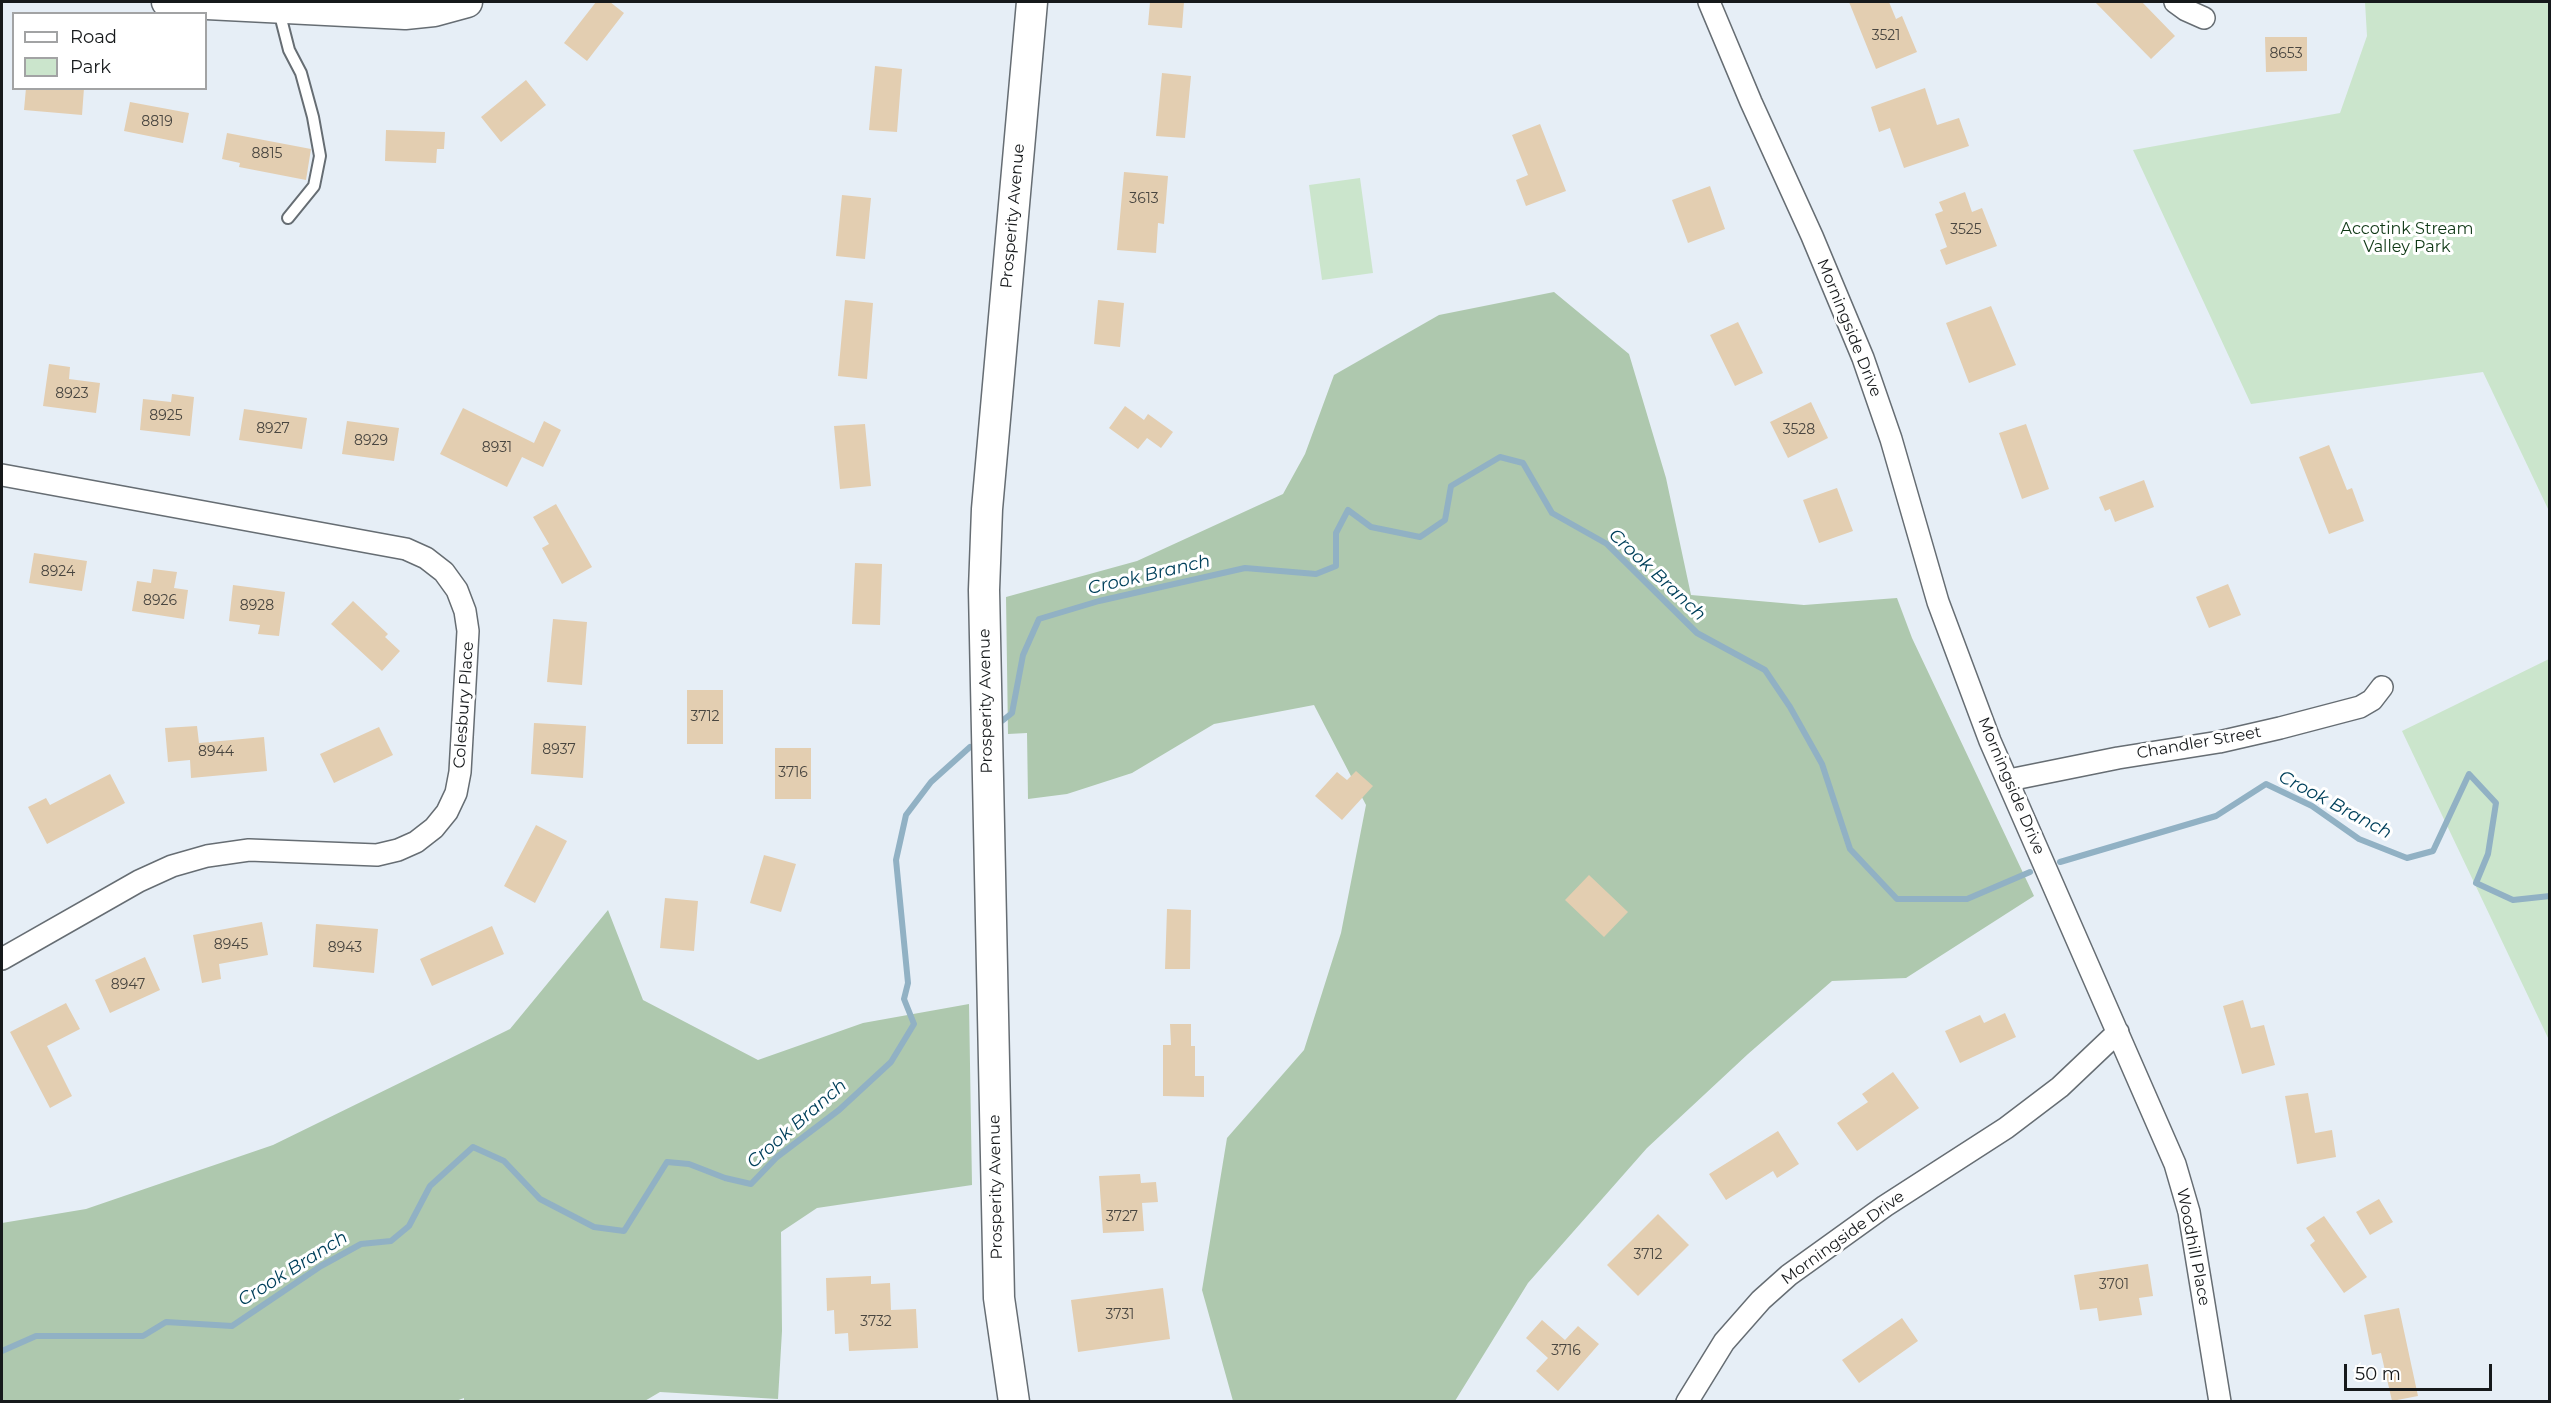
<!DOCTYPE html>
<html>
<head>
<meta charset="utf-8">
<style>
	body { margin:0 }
	#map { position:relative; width:2551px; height:1403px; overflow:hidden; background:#e6eef6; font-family:Montserrat,sans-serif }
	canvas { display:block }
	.frame { position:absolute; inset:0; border:3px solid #16191b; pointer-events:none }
	.legend { position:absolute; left:12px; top:12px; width:195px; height:78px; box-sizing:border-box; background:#fff; border:2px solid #a2a3a4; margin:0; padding:8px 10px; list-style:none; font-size:18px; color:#16191b }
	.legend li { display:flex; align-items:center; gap:12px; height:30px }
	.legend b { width:30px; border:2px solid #a2a3a4 }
	.scale { position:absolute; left:2344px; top:1364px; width:148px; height:27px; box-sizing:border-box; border:3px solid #16191b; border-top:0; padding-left:8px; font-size:18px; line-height:21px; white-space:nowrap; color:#16191b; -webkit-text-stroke:4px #fff; paint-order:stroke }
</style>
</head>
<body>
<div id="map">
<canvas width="2551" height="1403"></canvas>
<div class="frame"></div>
<ul class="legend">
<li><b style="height:8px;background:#fff"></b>Road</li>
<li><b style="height:16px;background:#cbe5cc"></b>Park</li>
</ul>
<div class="scale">50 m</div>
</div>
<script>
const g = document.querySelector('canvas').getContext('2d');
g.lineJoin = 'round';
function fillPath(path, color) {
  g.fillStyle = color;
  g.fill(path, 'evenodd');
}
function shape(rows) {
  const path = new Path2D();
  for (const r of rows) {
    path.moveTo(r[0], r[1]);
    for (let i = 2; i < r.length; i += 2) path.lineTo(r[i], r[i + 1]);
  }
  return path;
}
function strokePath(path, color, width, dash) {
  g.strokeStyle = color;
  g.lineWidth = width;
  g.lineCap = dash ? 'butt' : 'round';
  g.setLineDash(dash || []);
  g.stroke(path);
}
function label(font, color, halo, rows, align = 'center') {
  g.font = font + ' Montserrat,sans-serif';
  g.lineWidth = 6;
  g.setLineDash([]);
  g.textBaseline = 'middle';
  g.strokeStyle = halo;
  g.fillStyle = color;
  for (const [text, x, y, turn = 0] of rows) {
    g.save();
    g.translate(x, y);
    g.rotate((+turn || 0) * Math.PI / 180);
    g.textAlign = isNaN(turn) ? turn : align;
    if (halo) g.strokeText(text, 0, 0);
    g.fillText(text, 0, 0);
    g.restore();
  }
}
fillPath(shape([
	[2365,2,2549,2,2549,511,2483,372,2251,404,2133,150,2340,113,2367,36],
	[1360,178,1373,273,1322,280,1309,185],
	[2549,659,2549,1040,2402,731]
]), '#cbe5cc');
fillPath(shape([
	[1554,292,1629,354,1666,478,1691,595,1804,605,1897,598,1912,638,2034,896,1906,978,1832,981,1748,1054,1647,1148,1528,1283,1455,1401,1233,1401,1202,1290,1227,1138,1304,1050,1341,933,1366,805,1314,705,1214,724,1132,773,1067,794,1028,799,1027,733,1008,734,1006,597,1137,561,1283,494,1305,454,1334,375,1439,315],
	[608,910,643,1000,758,1060,863,1023,969,1004,972,1185,817,1208,781,1232,782,1331,778,1399,660,1392,643,1402,464,1401,464,1398,453,1402,2,1401,2,1223,86,1209,273,1145,510,1029]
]), '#aec8ae');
strokePath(shape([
	[1002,721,1012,713,1023,655,1039,619,1099,601,1245,568,1316,574,1336,566,1336,533,1348,510,1371,527,1420,537,1445,520,1451,486,1500,457,1523,463,1552,513,1607,544,1697,633,1765,670,1790,707,1822,764,1850,849,1897,899,1967,899,2030,872],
	[2060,862,2216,816,2266,784,2312,806,2359,839,2407,858,2433,851,2469,774,2496,803,2488,854,2476,883,2513,900,2550,896],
	[2,1351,36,1336,143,1336,166,1322,232,1326,321,1266,361,1244,391,1241,409,1226,430,1186,473,1147,504,1161,540,1199,594,1227,624,1231,667,1162,689,1164,725,1178,751,1184,777,1157,839,1110,891,1062,914,1024,904,999,908,983,896,860,906,815,931,782,970,747]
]), '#91b1c4', 6);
fillPath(shape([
	[596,2,610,2,624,13,587,61,564,43],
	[1150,2,1184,2,1182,28,1148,25],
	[1849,2,1889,2,1896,19,1902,16,1917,52,1876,69],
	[2095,2,2142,2,2175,36,2151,59],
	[2265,37,2307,37,2307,71,2266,72],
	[875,66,902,69,897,132,869,130],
	[1162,73,1191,76,1185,138,1156,136],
	[526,80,546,105,501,142,481,117],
	[26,88,84,88,82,115,24,110],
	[1925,88,1937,125,1959,118,1969,146,1904,168,1890,128,1879,132,1871,107],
	[130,102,189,113,183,143,124,131],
	[1540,124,1566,191,1526,206,1516,180,1528,175,1512,135],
	[386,130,445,132,444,149,437,149,436,163,385,161],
	[227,133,311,149,306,180,239,167,240,163,222,159],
	[1124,172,1168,176,1164,224,1158,223,1156,253,1117,250],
	[1710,186,1725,229,1688,243,1672,200],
	[1965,192,1972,212,1982,208,1997,246,1946,265,1940,250,1947,247,1935,214,1943,211,1939,202],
	[842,195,871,198,865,259,836,256],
	[845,300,873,303,867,379,838,376],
	[1098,300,1124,303,1120,347,1094,344],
	[1991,306,2016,365,1969,383,1946,323],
	[1738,322,1763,373,1735,386,1710,335],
	[49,364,70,367,69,379,100,383,96,413,43,406],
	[172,394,194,397,190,436,140,430,143,399,171,402],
	[1811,402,1828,438,1788,458,1770,422],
	[1125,406,1144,420,1148,414,1173,432,1161,448,1147,438,1138,449,1109,428],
	[463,408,534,443,544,421,561,430,543,467,522,457,507,487,440,454],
	[244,409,307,418,302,449,239,440],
	[347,421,399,428,394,461,342,454],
	[865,424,871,486,840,489,834,426],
	[2026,424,2049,489,2022,499,1999,433],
	[2329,445,2347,490,2352,488,2364,521,2329,534,2299,457],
	[2144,480,2154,507,2115,522,2110,509,2105,511,2099,497],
	[1837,488,1853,531,1819,543,1803,500],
	[556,504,592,567,562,584,542,548,549,544,533,517],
	[34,553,87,561,82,591,29,583],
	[855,563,882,564,880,625,852,624],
	[153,569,177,572,174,588,188,590,184,619,132,611,137,581,151,583],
	[2228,584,2241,615,2209,628,2196,597],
	[233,585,285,592,279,636,258,634,260,625,229,621],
	[353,601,388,634,385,637,400,651,382,671,331,624],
	[553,619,587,622,582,685,547,682],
	[687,690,723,690,723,744,687,744],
	[534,723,586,726,583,778,531,774],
	[197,726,199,743,264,737,267,771,191,778,190,760,168,762,165,728],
	[379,727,393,755,334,783,320,754],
	[775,748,811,748,811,799,775,799],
	[1356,771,1373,786,1342,820,1315,796,1337,772,1347,780],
	[110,774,125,803,47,844,28,807,46,798,50,805],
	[536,825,567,841,535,903,504,886],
	[764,855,796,864,781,912,750,903],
	[1589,875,1628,912,1604,937,1565,900],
	[665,898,698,901,694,951,660,948],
	[1167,909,1191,910,1190,969,1165,969],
	[262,922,268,955,219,964,221,979,202,983,193,935],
	[316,924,378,929,374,973,313,967],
	[492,926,504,954,432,986,420,959],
	[145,957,160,990,110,1013,95,980],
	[2243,1000,2251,1028,2264,1025,2275,1065,2242,1074,2223,1006],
	[66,1003,80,1029,47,1046,72,1096,50,1108,10,1032],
	[2005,1013,2016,1037,1960,1063,1945,1031,1980,1015,1984,1023],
	[1170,1024,1191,1024,1191,1046,1195,1046,1195,1076,1204,1076,1204,1097,1163,1096,1163,1045,1171,1045],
	[1893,1072,1919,1108,1857,1151,1837,1123,1868,1102,1862,1094],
	[2308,1093,2315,1133,2332,1130,2336,1157,2297,1164,2285,1096],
	[1778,1131,1799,1164,1777,1178,1773,1171,1726,1200,1709,1174],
	[1140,1174,1141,1183,1156,1182,1158,1202,1142,1203,1144,1231,1103,1233,1099,1176],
	[2379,1199,2393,1222,2370,1235,2356,1212],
	[1658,1214,1689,1245,1638,1296,1607,1265],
	[2324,1216,2367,1277,2344,1293,2310,1245,2315,1241,2306,1228],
	[2148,1264,2153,1296,2139,1298,2142,1315,2099,1321,2097,1308,2080,1310,2074,1275],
	[871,1276,871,1284,890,1283,891,1310,916,1309,918,1348,849,1351,848,1333,835,1334,834,1310,827,1311,826,1278],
	[1163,1288,1170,1339,1078,1352,1071,1300],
	[2399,1308,2418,1396,2392,1401,2381,1353,2372,1355,2364,1315],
	[1902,1318,1918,1341,1859,1383,1842,1360],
	[1542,1320,1565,1340,1578,1326,1599,1344,1558,1391,1536,1371,1548,1358,1526,1338]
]), '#e3ceb1');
const lane = shape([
	[279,11,289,50,301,73,313,117,320,156,314,186,288,218]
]);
const street = shape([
	[1709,2,1751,102,1812,236,1863,358,1891,439,1938,602,1990,741,2175,1164,2189,1212,2220,1402],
	[2175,2,2186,10,2204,18],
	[2,475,406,549,426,558,444,572,457,590,465,611,468,631,460,772,456,793,447,812,434,828,416,842,398,850,377,855,249,850,207,856,172,866,139,881,2,959],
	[2009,780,2118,758,2219,742,2280,728,2360,707,2372,700,2382,687],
	[1687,1402,1724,1342,1761,1300,1789,1275,1885,1206,2006,1128,2060,1087,2118,1032]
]);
const secondary = shape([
	[167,2,405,14,434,11,467,2],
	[1014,1402,999,1298,984,590,987,509,1032,2]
]);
strokePath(lane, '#666d73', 14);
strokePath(street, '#666d73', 24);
strokePath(secondary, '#666d73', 33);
strokePath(lane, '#fff', 10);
strokePath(street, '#fff', 21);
strokePath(secondary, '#fff', 30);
label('14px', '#494640', null, [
	["3521",1886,36],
	["8653",2286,54],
	["8819",157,122],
	["8815",267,154],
	["3613",1144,199],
	["3525",1966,230],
	["8923",72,394],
	["8925",166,416],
	["8927",273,429],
	["3528",1799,430],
	["8929",371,441],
	["8931",497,448],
	["8924",58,572],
	["8926",160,601],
	["8928",257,606],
	["3712",705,717],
	["8937",559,750],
	["8944",216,752],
	["3716",793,773],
	["8945",231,945],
	["8943",345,948],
	["8947",128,985],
	["3727",1122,1217],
	["3712",1648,1255],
	["3701",2114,1285],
	["3731",1120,1315],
	["3732",876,1322],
	["3716",1566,1351]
]);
label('16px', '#16191b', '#fff', [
	["Prosperity Avenue",1013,216,-85],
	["Morningside Drive",1849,328,68],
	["Prosperity Avenue",986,701,-91],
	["Colesbury Place",464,705,-86],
	["Chandler Street",2199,743,-10],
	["Morningside Drive",2011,786,67],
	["Prosperity Avenue",996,1187,-91],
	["Morningside Drive",1843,1238,-36],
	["Woodhill Place",2193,1247,79]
]);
label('16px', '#0f3815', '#fff', [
	["Accotink Stream",2407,229],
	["Valley Park",2407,247]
]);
label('italic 18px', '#00405b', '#fff', [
	["Crook Branch",1149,575,-13],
	["Crook Branch",1657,575,43],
	["Crook Branch",2335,805,28],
	["Crook Branch",797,1124,-41],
	["Crook Branch",293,1269,-32]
]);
</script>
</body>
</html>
